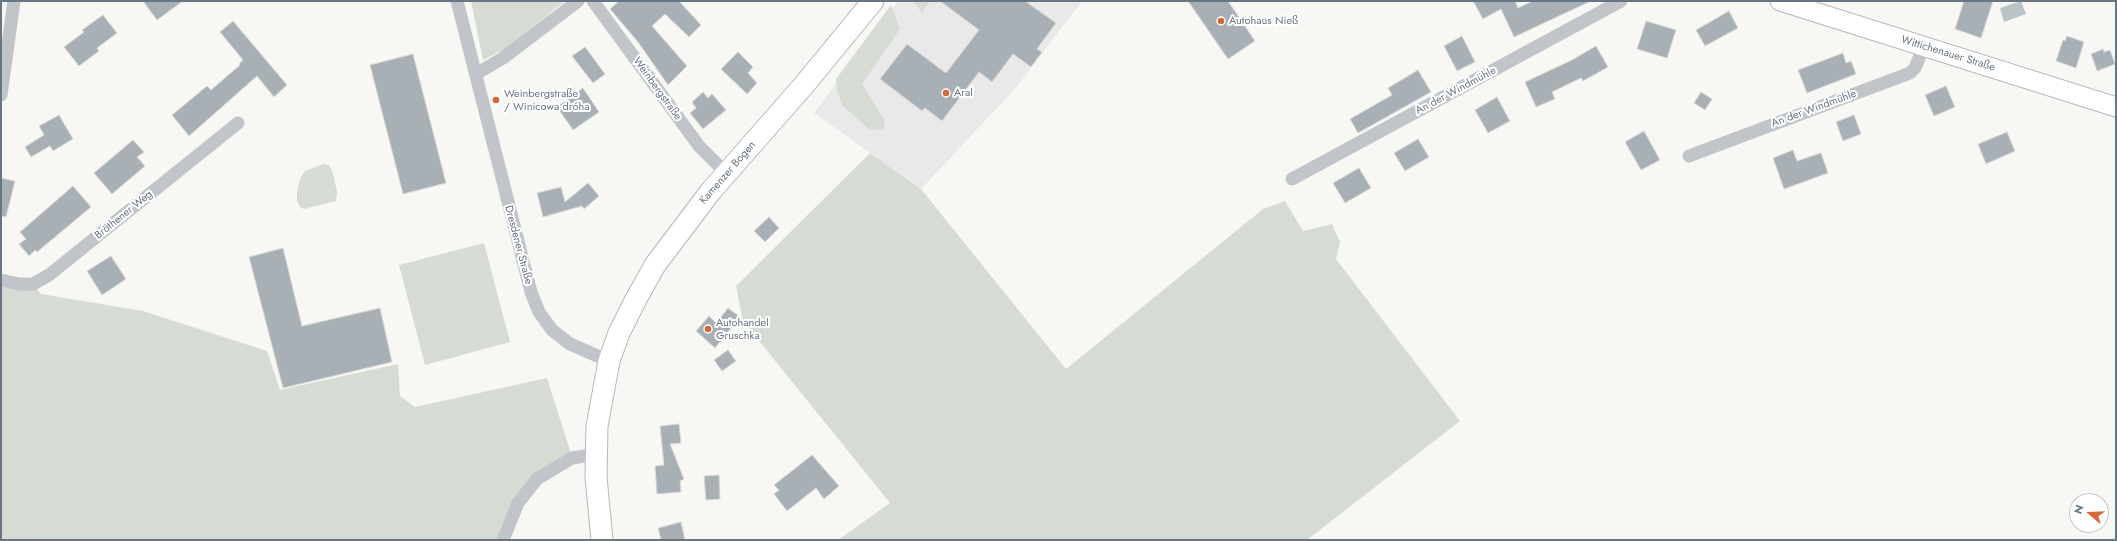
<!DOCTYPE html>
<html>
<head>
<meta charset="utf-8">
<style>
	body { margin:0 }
	#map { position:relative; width:2117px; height:541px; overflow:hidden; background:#f7f7f4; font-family:Jost,sans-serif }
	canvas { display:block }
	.frame { position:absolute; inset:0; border:2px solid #687583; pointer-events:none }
	.north { position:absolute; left:2069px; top:493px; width:40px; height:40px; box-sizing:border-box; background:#fff; border:1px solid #c3c8cd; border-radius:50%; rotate:289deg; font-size:11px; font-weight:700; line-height:16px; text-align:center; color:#687583 }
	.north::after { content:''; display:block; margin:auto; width:14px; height:18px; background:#d66836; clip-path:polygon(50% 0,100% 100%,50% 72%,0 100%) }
</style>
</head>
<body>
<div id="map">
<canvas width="2117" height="541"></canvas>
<div class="frame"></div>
<div class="north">N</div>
</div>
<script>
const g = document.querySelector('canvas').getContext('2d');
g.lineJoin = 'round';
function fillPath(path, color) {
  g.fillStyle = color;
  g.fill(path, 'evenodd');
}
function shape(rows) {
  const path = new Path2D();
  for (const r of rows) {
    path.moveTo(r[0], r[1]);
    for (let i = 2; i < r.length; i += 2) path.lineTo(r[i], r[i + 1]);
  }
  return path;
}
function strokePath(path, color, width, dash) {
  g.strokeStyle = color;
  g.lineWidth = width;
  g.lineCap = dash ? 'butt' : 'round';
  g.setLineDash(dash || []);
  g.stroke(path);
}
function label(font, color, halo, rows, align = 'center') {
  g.font = font + ' Jost,sans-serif';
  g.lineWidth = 4;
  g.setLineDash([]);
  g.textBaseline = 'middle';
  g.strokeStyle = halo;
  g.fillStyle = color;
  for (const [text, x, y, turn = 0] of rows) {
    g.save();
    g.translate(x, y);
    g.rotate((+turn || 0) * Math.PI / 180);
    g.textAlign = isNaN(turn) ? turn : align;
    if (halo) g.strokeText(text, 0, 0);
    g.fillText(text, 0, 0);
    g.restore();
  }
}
fillPath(shape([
	[898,1,1082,1,1014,90,921,189,814,113]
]), '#e8e9e8');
fillPath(shape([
	[471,1,565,1,505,49,483,60],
	[913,1,930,1,922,13],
	[891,5,900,29,862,84,885,121,885,125,883,129,870,130,842,105,837,90,836,79],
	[870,153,921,189,1066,369,1263,209,1285,201,1303,231,1332,224,1340,242,1336,259,1460,421,1307,540,838,540,890,503,743,321,736,286],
	[324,164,329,165,333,173,337,192,336,201,304,209,300,207,297,201,297,191,300,179,305,171],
	[484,243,510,342,425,365,399,265],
	[1,280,33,284,41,294,143,311,267,351,280,390,398,364,400,396,415,407,547,378,572,457,537,479,503,540,1,540]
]), '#d6dcd4');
fillPath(shape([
	[2021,1,2026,14,2004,22,2000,8]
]), '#bac3c8');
const building = shape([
	[143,1,183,1,157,20,143,1],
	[619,1,679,1,701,25,689,37,665,14,652,26,687,66,668,85,638,42,610,9,619,1],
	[940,1,1025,1,1056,23,1037,49,1042,52,1031,67,1013,54,992,82,979,72,942,121,925,108,922,111,880,79,907,44,946,73,979,30,940,1],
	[1188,1,1228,1,1255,41,1228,59,1188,1],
	[1473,1,1515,1,1518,8,1533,1,1591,1,1514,37,1501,9,1483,19,1473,1],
	[1964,1,1993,1,1981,38,1955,29,1964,1],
	[1729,11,1738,28,1705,46,1696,30,1729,11],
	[103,15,117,33,97,48,99,51,79,66,64,47,84,32,82,30,103,15],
	[233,21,287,85,274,97,257,76,189,136,172,115,207,86,211,90,240,65,239,64,243,60,220,32,233,21],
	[1646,21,1676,30,1667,58,1637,49,1646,21],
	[1462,36,1475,62,1457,71,1444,46,1462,36],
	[2067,36,2084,42,2076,68,2056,61,2063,40,2065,41,2067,36],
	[1596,46,1608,67,1583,81,1581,78,1552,92,1555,99,1536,107,1525,82,1572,60,1596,46],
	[585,47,605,74,593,83,572,56,585,47],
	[2103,49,2104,52,2110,50,2115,64,2097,71,2091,54,2103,49],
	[738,52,753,67,748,73,757,83,747,94,721,69,738,52],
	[1843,53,1846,63,1851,61,1856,74,1807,93,1798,70,1843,53],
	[413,54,446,183,403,194,370,65,413,54],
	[1418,70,1431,92,1358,133,1350,119,1392,95,1388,88,1418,70],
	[1946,86,1955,107,1934,116,1925,95,1946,86],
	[583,88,599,112,573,130,557,107,583,88],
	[703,92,708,98,712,94,726,110,703,129,690,113,696,108,692,102,703,92],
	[1701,92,1712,99,1705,110,1694,103,1701,92],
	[1497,97,1510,121,1488,133,1475,110,1497,97],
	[59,115,73,139,53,151,50,146,31,157,25,147,44,135,39,126,59,115],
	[1854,115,1861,134,1843,141,1836,122,1854,115],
	[1644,131,1660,160,1641,170,1625,142,1644,131],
	[2007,132,2015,151,1986,164,1978,144,2007,132],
	[1418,139,1429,157,1405,171,1394,153,1418,139],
	[133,140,144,152,137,157,145,166,112,194,94,173,133,140],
	[1793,150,1797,161,1821,153,1828,173,1784,189,1773,158,1793,150],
	[1359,168,1371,188,1345,203,1333,183,1359,168],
	[1,178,15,181,6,217,1,216,1,178],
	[588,183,599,196,584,209,582,206,543,217,537,193,561,187,565,202,588,183],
	[73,186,91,207,37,252,35,250,29,256,19,244,26,239,20,232,73,186],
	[769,217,779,228,765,242,754,231,769,217],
	[283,248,302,326,380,308,392,362,283,388,249,257,283,248],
	[111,256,126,279,102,295,87,271,111,256],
	[728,308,740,317,715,348,696,331,709,316,716,323,728,308],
	[728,350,736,361,722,371,714,360,728,350],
	[679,424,681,443,670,444,684,479,680,481,681,492,657,494,655,466,664,465,660,426,679,424],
	[812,455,839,486,824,499,816,488,787,511,774,494,779,490,774,485,812,455],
	[719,475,720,499,706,500,704,476,719,475],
	[681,522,685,540,661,540,658,528,681,522]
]);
fillPath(building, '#a8afb5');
strokePath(building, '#d8d9d7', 1);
const secondary = shape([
	[1780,1,2116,107]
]);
const primary = shape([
	[602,540,596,477,597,426,609,361,619,333,635,301,655,265,711,191,804,85,873,1]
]);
strokePath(secondary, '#b3b8bc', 21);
strokePath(primary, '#b4b8bc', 23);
strokePath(shape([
	[457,1,531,292,539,312,552,330,570,344,609,361],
	[593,1,699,146,726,173],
	[476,74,503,58,578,1],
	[1,95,14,1],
	[1689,156,1910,73,1915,68,1924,46],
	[1292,179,1621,1],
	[1,280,19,284,33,284,49,275,238,123],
	[503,540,518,503,537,479,572,458,596,454]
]), '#c1c4c8', 13);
strokePath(secondary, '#fff', 19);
strokePath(primary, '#fff', 21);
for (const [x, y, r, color] of [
	[1221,21,4,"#d66836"],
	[946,93,4,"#d66836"],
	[496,100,4,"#d66836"],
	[708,329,4,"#d66836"]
]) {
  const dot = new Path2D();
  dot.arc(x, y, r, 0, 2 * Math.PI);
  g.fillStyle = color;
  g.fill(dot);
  strokePath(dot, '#fff', 1.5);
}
label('11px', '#687583', '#fff', [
	["Autohaus Nieß",1229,21],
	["Aral",954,93],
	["Weinbergstraße",504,94],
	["/ Winicowa dróha",504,107],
	["Autohandel",716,323],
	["Gruschka",716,336]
], 'left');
label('11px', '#687583', '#fff', [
	["Wittichenauer Straße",1948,54,17],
	["Weinbergstraße",657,89,54],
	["An der Windmühle",1456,91,-28],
	["An der Windmühle",1814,109,-20],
	["Kamenzer Bogen",728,173,-49],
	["Bröthener Weg",124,215,-39],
	["Dresdener Straße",518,245,75]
]);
</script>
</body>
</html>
